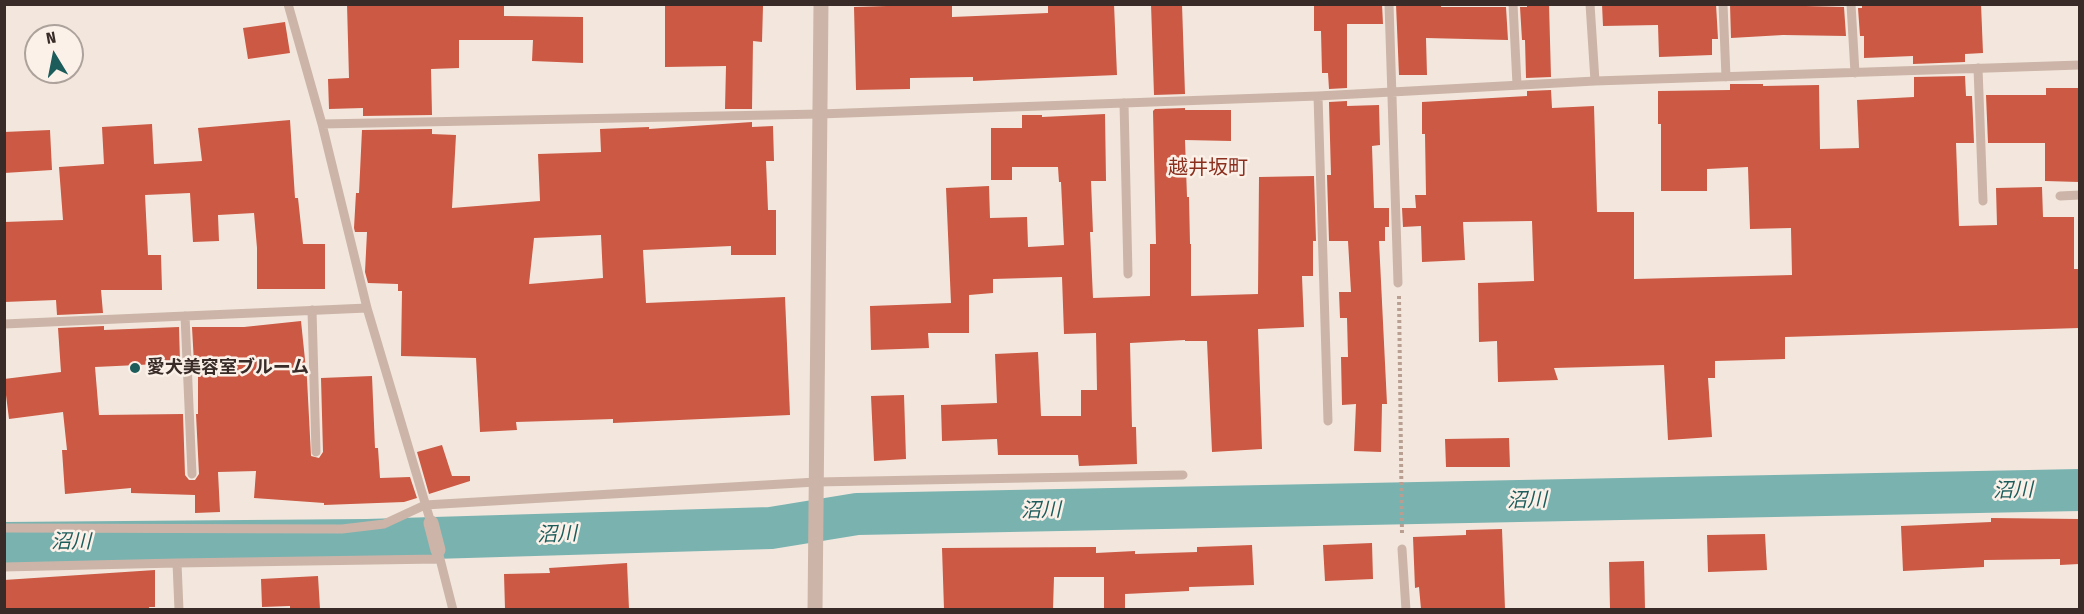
<!DOCTYPE html>
<html>
<head>
<meta charset="utf-8">
<style>
	body { margin:0 }
	#map { position:relative; width:2084px; height:614px; overflow:hidden; background:#f3e7dd; font-family:"Fira Sans Condensed",sans-serif }
	canvas { display:block }
	.frame { position:absolute; inset:0; border:6px solid #392c28; pointer-events:none }
	.north { position:absolute; left:24px; top:24px; width:60px; height:60px; box-sizing:border-box; background:#fbf1e9; border:2px solid #ada29c; border-radius:50%; rotate:350deg; font-size:16px; font-weight:700; line-height:24px; text-align:center; color:#392c28 }
	.north::after { content:''; display:block; margin:auto; width:21px; height:27px; background:#1c5c5b; clip-path:polygon(50% 0,100% 100%,50% 72%,0 100%) }
</style>
</head>
<body>
<div id="map">
<canvas width="2084" height="614"></canvas>
<div class="frame"></div>
<div class="north">N</div>
</div>
<script>
const g = document.querySelector('canvas').getContext('2d');
g.lineJoin = 'round';
function shape(rows) {
  const path = new Path2D();
  for (const r of rows) {
    path.moveTo(r[0], r[1]);
    for (let i = 2; i < r.length; i += 2) path.lineTo(r[i], r[i + 1]);
  }
  return path;
}
function strokePath(path, color, width, dash) {
  g.strokeStyle = color;
  g.lineWidth = width;
  g.lineCap = dash ? 'butt' : 'round';
  g.setLineDash(dash || []);
  g.stroke(path);
}
function fillPath(path, color) {
  g.fillStyle = color;
  g.fill(path, 'evenodd');
}
function label(font, color, halo, rows, align = 'center') {
  g.font = font + ' "Fira Sans Condensed","Noto Sans JP",sans-serif';
  g.lineWidth = 5;
  g.setLineDash([]);
  g.textBaseline = 'middle';
  g.strokeStyle = halo;
  g.fillStyle = color;
  for (const [text, x, y, turn = 0] of rows) {
    g.save();
    g.translate(x, y);
    g.rotate((+turn || 0) * Math.PI / 180);
    g.textAlign = isNaN(turn) ? turn : align;
    if (halo) g.strokeText(text, 0, 0);
    g.fillText(text, 0, 0);
    g.restore();
  }
}
strokePath(shape([
	[4,543,366,540,771,528,857,514,2080,490]
]), '#7ab2b0', 42);
fillPath(shape([
	[347,4,504,4,504,16,583,17,583,63,532,61,533,40,459,40,459,68,431,69,432,115,363,116,363,108,329,109,328,79,349,78],
	[665,4,763,6,762,42,753,41,752,109,725,109,726,66,665,67],
	[952,4,952,17,1048,13,1048,4,1114,4,1117,75,973,81,973,77,910,78,910,89,856,90,854,7],
	[1151,4,1182,4,1185,94,1154,95],
	[1314,4,1382,4,1383,24,1347,24,1347,88,1329,89,1328,73,1322,73,1321,31,1314,31],
	[1396,4,1441,4,1441,7,1506,7,1508,40,1426,38,1427,75,1399,75],
	[1527,4,1549,4,1551,77,1526,78,1525,40,1522,40,1520,7,1527,7],
	[1602,4,1716,4,1718,39,1712,39,1712,55,1659,57,1658,25,1603,26],
	[1730,4,1844,7,1846,36,1783,35,1731,38],
	[1862,4,1981,4,1983,53,1965,54,1965,62,1913,64,1913,56,1864,58,1864,36,1860,36,1858,8,1862,8],
	[285,22,290,53,248,59,243,28],
	[1965,76,1966,96,1972,96,1974,143,1956,143,1959,226,1997,225,1996,188,2042,187,2043,217,2074,217,2074,269,2079,269,2079,328,1785,337,1785,359,1715,361,1715,378,1708,378,1712,437,1668,440,1664,365,1554,368,1558,380,1498,382,1497,341,1479,342,1478,283,1534,281,1532,221,1463,222,1465,260,1422,262,1421,226,1403,227,1402,208,1416,208,1415,195,1426,195,1425,134,1422,134,1422,102,1527,96,1527,91,1551,90,1552,108,1594,106,1597,212,1634,212,1634,279,1792,275,1791,228,1750,229,1748,167,1707,169,1707,191,1661,191,1661,124,1658,124,1658,91,1730,90,1730,84,1763,84,1763,86,1819,85,1820,149,1859,148,1857,100,1914,97,1914,77],
	[2046,88,2079,88,2079,182,2045,181,2045,143,1988,143,1986,95,2046,95],
	[1347,101,1347,106,1379,105,1380,145,1372,146,1374,208,1389,208,1389,227,1385,227,1385,241,1379,241,1387,404,1382,404,1381,452,1354,451,1356,404,1342,405,1341,357,1348,357,1347,318,1340,318,1339,292,1351,292,1348,241,1329,241,1327,175,1331,175,1329,102],
	[1185,108,1185,110,1231,110,1231,141,1185,140,1187,197,1189,197,1190,244,1191,244,1191,296,1258,294,1259,177,1314,176,1316,241,1313,241,1313,276,1302,276,1304,327,1258,329,1262,449,1212,452,1207,341,1185,341,1185,340,1130,343,1132,427,1136,427,1137,464,1079,466,1078,455,998,455,997,439,942,441,941,405,997,403,995,354,1038,352,1041,416,1081,416,1081,390,1097,390,1096,333,1064,334,1062,277,993,279,993,293,969,295,969,333,928,333,929,348,871,350,870,306,951,303,946,188,989,186,990,218,1027,217,1028,247,1064,245,1061,182,1059,182,1058,167,1012,167,1012,180,991,180,991,128,1022,128,1022,115,1042,115,1042,117,1105,114,1106,181,1091,181,1093,232,1090,232,1093,298,1150,296,1150,244,1156,244,1153,111,1155,109],
	[290,120,295,198,298,198,303,244,325,244,325,289,257,289,257,248,254,213,218,215,219,241,193,242,190,193,145,195,148,255,161,255,162,290,101,290,103,313,57,315,56,300,4,302,4,222,63,220,59,167,104,164,102,127,152,124,154,164,202,161,198,128],
	[752,122,752,127,773,126,774,161,766,161,768,210,776,210,776,255,731,255,731,246,643,250,646,303,785,297,790,415,613,423,613,419,516,422,517,430,480,432,476,358,401,356,402,291,398,291,398,284,368,283,365,272,367,232,355,232,354,228,356,193,359,193,362,130,432,129,432,134,456,135,452,208,540,201,538,154,601,152,600,129,649,127,649,129],
	[601,235,603,278,529,284,534,238],
	[50,130,52,170,4,173,4,132],
	[301,321,307,379,311,456,319,458,323,452,321,378,372,376,375,448,378,448,380,478,410,477,417,498,404,502,324,505,324,503,254,498,256,471,218,472,220,512,195,513,195,495,131,493,131,488,65,494,62,450,67,450,63,412,9,419,4,379,61,372,58,328,104,326,104,330,179,327,180,363,95,367,99,415,183,414,185,475,189,480,195,480,199,474,196,414,198,414,198,363,194,363,192,327,244,327],
	[904,395,906,459,874,461,871,396],
	[1509,438,1510,467,1446,467,1445,439],
	[442,445,452,476,470,476,470,481,429,494,417,452],
	[1991,518,2079,519,2079,564,2060,565,2060,559,1984,560,1984,567,1903,571,1901,526,1991,522],
	[1502,529,1505,609,1421,609,1419,587,1415,588,1413,537,1466,535,1466,530],
	[1765,534,1767,570,1708,572,1707,535],
	[1372,543,1373,579,1325,581,1323,545],
	[1252,545,1254,585,1189,587,1189,591,1125,594,1125,609,1104,609,1104,577,1054,577,1053,609,944,609,942,548,1096,547,1096,553,1135,551,1135,554,1197,552,1197,547],
	[1644,561,1645,609,1610,609,1609,562],
	[627,563,629,609,505,609,504,574,550,573,549,568],
	[155,570,155,607,149,607,149,609,4,609,4,580],
	[318,576,320,609,290,609,290,606,262,607,261,579]
]), '#cb5943');
strokePath(shape([
	[1399,296,1402,534]
]), '#b89f92', 4, [3, 3]);
strokePath(shape([
	[288,4,322,124,367,308,431,523],
	[1389,4,1398,283],
	[1513,4,1517,85],
	[1590,4,1595,81],
	[1723,4,1726,77],
	[1851,4,1855,73],
	[1978,68,1983,201],
	[1318,96,1328,421],
	[1124,103,1128,274],
	[322,124,820,114,1318,96,1595,81,2080,65],
	[2060,196,2080,195],
	[312,310,316,452],
	[185,316,192,474],
	[4,324,367,308],
	[4,528,342,529,384,524,425,505,816,482,1183,475],
	[1402,549,1406,610],
	[439,555,453,610],
	[177,563,439,559],
	[4,567,177,563,179,610]
]), '#ccb5a8', 9);
strokePath(shape([
	[431,523,438,550]
]), '#ccb5a8', 15);
strokePath(shape([
	[815,610,821,4]
]), '#ccb5a8', 15);
for (const [x, y, r, color] of [
	[135,368,6,"#1c5c5b"]
]) {
  const dot = new Path2D();
  dot.arc(x, y, r, 0, 2 * Math.PI);
  g.fillStyle = color;
  g.fill(dot);
  strokePath(dot, '#fbf1e9', 2);
}
label('bold 18px', '#392c28', '#fbf1e9', [
	["愛犬美容室ブルーム",147,368]
], 'left');
label('20px', '#8b2f1e', '#fbf1e9', [
	["越井坂町",1208,168]
]);
label('italic 20px', '#1c5c5b', '#fbf1e9', [
	["沼川",2013,491,-1],
	["沼川",1527,501,-1],
	["沼川",1041,511,-1],
	["沼川",557,535,-2],
	["沼川",71,542]
]);
</script>
</body>
</html>
